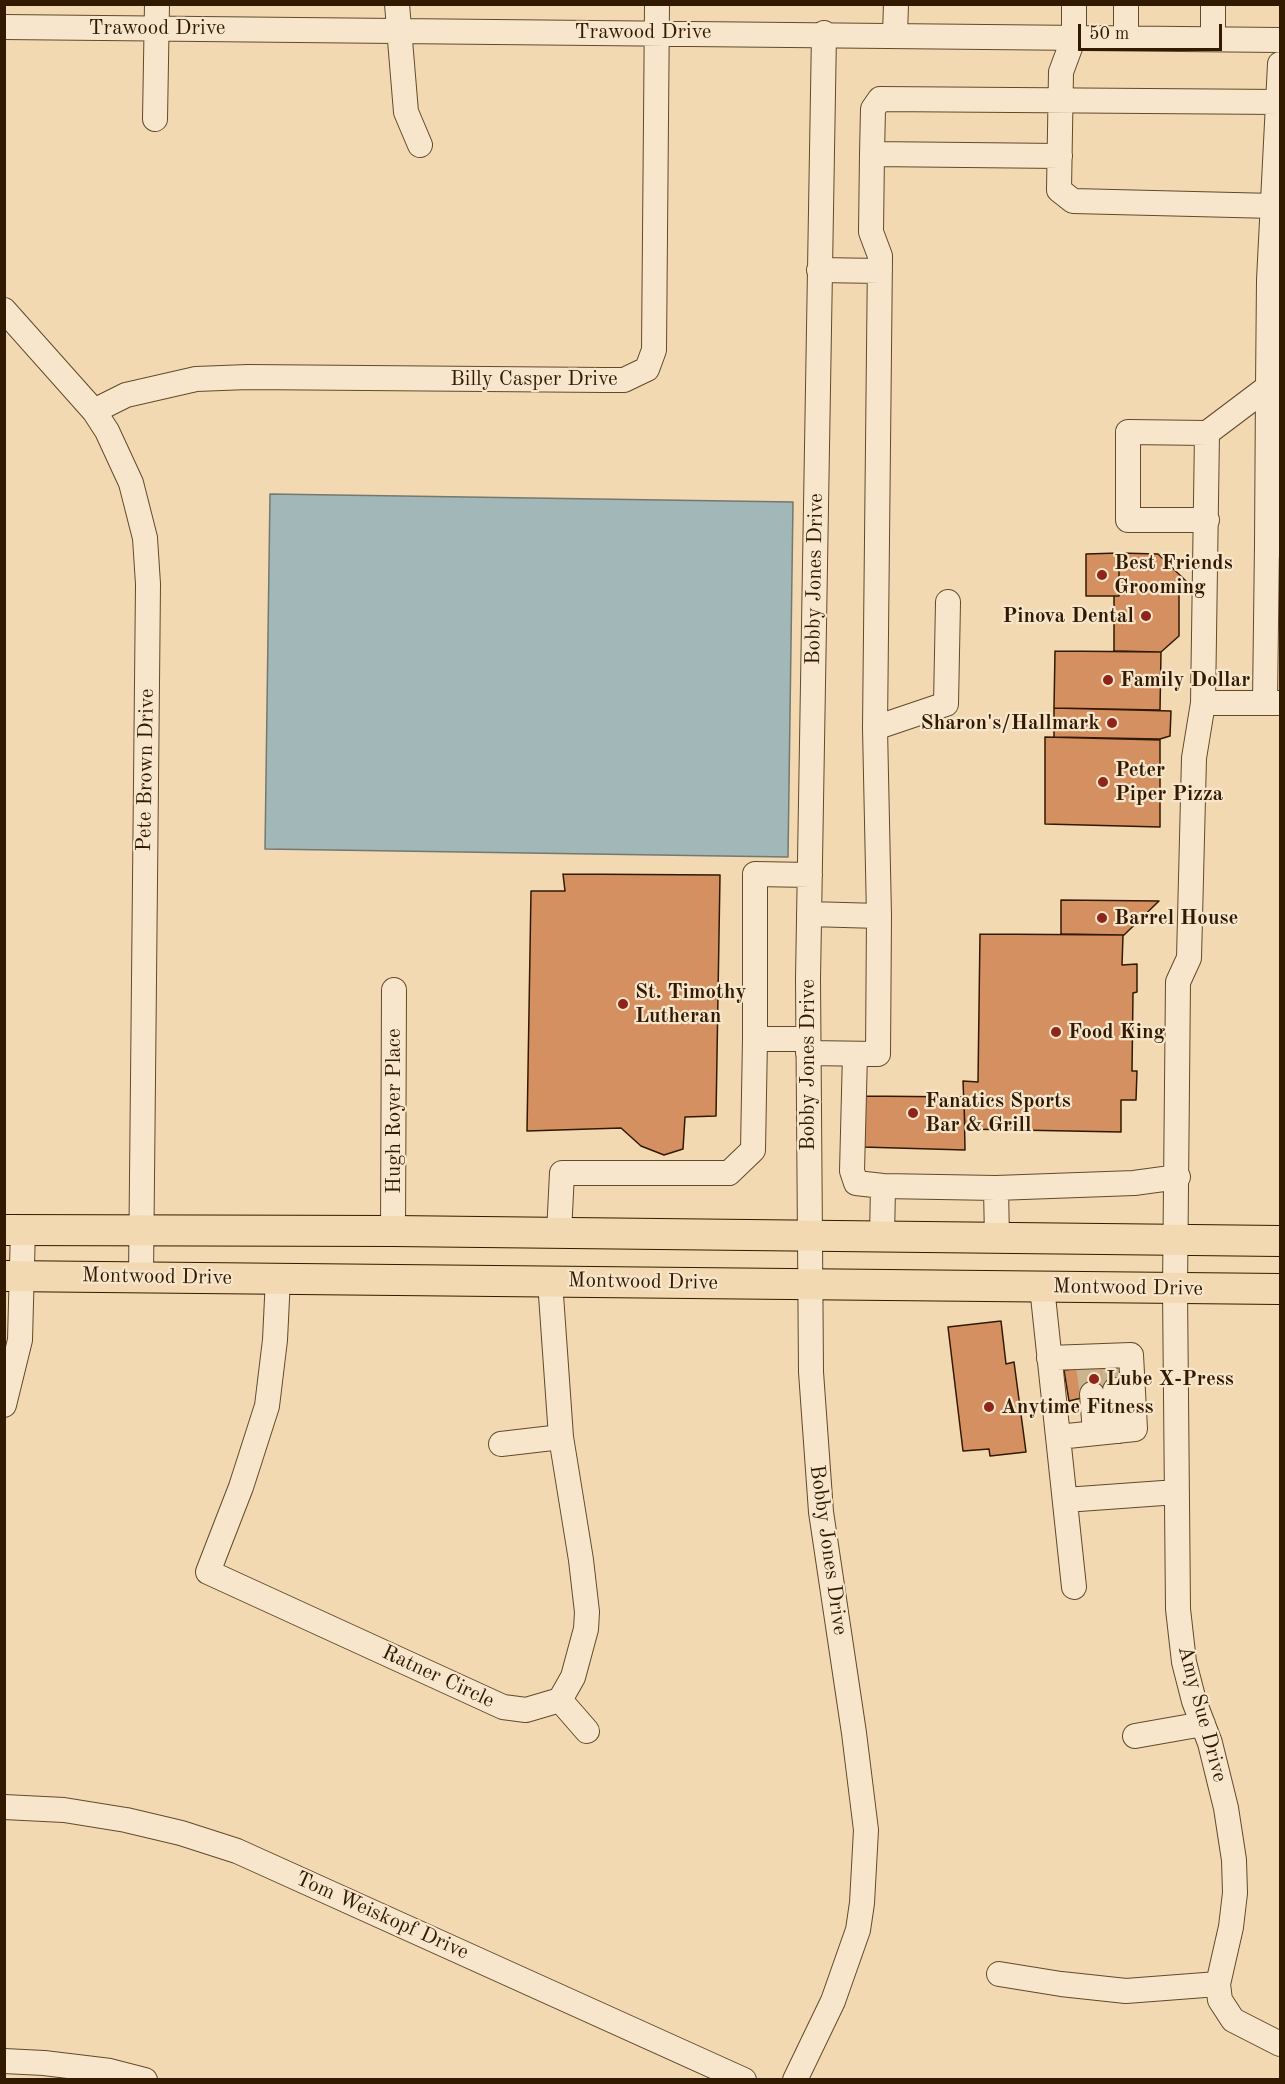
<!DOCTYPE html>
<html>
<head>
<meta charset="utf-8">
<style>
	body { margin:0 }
	#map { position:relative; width:1285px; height:2084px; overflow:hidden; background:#f2d9b1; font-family:"Old Standard TT",serif }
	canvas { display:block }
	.frame { position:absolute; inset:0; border:6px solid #311a00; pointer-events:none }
	.scale { position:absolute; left:1078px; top:24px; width:144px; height:27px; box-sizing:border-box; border:3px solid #311a00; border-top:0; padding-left:8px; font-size:18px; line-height:21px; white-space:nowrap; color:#311a00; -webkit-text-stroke:4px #f7e6cc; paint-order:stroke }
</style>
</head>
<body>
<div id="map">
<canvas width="1285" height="2084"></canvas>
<div class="frame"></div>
<div class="scale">50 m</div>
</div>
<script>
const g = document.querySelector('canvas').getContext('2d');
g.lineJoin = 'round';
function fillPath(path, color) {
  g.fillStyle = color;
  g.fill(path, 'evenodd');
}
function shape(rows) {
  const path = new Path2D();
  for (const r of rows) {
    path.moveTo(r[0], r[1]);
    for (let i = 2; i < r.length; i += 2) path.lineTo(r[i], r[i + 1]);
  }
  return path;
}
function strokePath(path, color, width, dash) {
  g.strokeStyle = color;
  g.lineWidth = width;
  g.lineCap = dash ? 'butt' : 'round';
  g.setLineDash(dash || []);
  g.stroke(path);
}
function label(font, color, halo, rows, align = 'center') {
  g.font = font + ' "Old Standard TT",serif';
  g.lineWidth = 4.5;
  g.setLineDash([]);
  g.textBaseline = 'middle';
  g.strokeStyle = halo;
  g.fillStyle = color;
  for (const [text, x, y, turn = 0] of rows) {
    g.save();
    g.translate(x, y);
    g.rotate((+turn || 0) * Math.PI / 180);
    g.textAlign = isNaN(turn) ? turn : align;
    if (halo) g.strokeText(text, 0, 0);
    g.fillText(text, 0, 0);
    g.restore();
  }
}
const water = shape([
	[270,494,793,502,788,857,265,849,270,494]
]);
fillPath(water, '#a1b7b8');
strokePath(water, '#74786e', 1.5);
const building = shape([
	[1119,553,1158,554,1186,581,1179,589,1179,636,1161,652,1114,651,1114,596,1119,596,1119,553],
	[1119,553,1119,596,1086,596,1086,554,1119,553],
	[1055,651,1161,652,1160,710,1054,708,1055,651],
	[1054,708,1171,711,1170,736,1160,739,1054,737,1054,708],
	[1045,737,1160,740,1160,827,1045,824,1045,737],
	[563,874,720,875,716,1116,685,1117,683,1149,664,1155,641,1146,621,1128,527,1131,531,891,565,891,563,874],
	[1061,900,1159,901,1124,935,1061,934,1061,900],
	[980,934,1123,935,1122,965,1137,964,1137,992,1133,993,1132,1071,1137,1071,1136,1100,1121,1100,1121,1132,965,1129,963,1081,978,1082,980,934],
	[861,1096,964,1097,965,1150,862,1147,861,1096],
	[1001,1321,1006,1364,1014,1362,1026,1452,990,1456,989,1449,963,1451,948,1327,1001,1321],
	[1120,1364,1123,1388,1069,1401,1064,1370,1120,1364]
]);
fillPath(building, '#d59062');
strokePath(building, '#311a00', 1.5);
strokePath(shape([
	[1113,1364,1115,1390],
	[1088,1366,1092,1394]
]), '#cbb38e', 24, [24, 12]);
const minor = shape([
	[397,4,406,112,420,145],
	[1074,4,1074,37,1061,72,1059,190,1073,201,1274,206],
	[1213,4,1213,39],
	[4,27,1280,40],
	[895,34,896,4],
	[1126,37,1126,4],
	[1280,64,1269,280,1268,387,1207,433,1203,703,1194,758,1189,958,1178,982,1175,1289,1178,1609,1184,1662,1194,1701,1210,1743,1226,1808,1234,1860,1235,1893,1231,1927,1218,1984,1220,2000,1233,2020,1280,2044],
	[155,119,157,4],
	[872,154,871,232,880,256,875,728,946,704,948,602],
	[1060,156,872,154,873,109,880,99,1280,102],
	[819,270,880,271],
	[4,310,94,411,107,431,131,483,145,538,148,584,141,1276],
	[1268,387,1267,544,1280,545],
	[94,411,126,395,196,379,248,377,605,380,624,380,647,369,654,350,657,4],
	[1207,520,1128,520,1128,432,1207,433],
	[1265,702,1267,544],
	[1203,703,1280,703],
	[809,914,879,916],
	[755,1039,755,874,810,875],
	[808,1053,878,1054,879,916,875,728],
	[855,1054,852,1171,856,1183,883,1186,996,1188,1134,1183,1178,1177],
	[996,1188,997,1239],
	[393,1231,394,990],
	[559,1233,562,1173,729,1173,753,1150,755,1039,808,1039],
	[882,1238,883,1186],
	[278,1278,275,1340,267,1406,241,1487,208,1572,503,1707,526,1710,560,1700,573,1677,586,1629,587,1612,581,1560,561,1437,550,1281],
	[1042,1287,1074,1587],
	[1049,1358,1131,1355,1135,1429,1058,1437],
	[1115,1390,1119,1431],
	[1092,1394,1095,1433],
	[4,1405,20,1340,23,1229],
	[501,1444,561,1437],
	[1065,1500,1177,1492],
	[560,1700,587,1731],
	[1135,1736,1203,1724],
	[4,1807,64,1810,126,1820,181,1833,237,1851,744,2080],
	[999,1974,1061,1984,1126,1991,1218,1984],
	[4,2061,44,2063,110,2071,145,2080],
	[795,2080,833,2001,858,1930,862,1903,866,1830,854,1733,821,1512,811,1372,808,979,824,33]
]);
const major = shape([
	[4,1230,393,1231,1280,1241],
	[4,1276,1280,1289]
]);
strokePath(minor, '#614a2c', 26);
strokePath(major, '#311a00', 32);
strokePath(minor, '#f7e6cc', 24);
strokePath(major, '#f2d9b1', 30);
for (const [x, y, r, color] of [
	[1102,575,6,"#8f2418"],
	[1146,616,6,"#8f2418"],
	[1108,680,6,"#8f2418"],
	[1112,723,6,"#8f2418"],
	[1103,782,6,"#8f2418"],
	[1102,918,6,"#8f2418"],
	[623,1004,6,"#8f2418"],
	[1056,1032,6,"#8f2418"],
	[913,1113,6,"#8f2418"],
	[1094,1379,6,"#8f2418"],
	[989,1407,6,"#8f2418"]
]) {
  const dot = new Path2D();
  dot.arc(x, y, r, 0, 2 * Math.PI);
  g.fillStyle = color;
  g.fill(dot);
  strokePath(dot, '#f7e6cc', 2);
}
label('21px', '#311a00', '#f7e6cc', [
	["Trawood Drive",157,28],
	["Trawood Drive",643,32],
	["Billy Casper Drive",534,379],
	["Bobby Jones Drive",815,579,-89],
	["Pete Brown Drive",146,770,-89],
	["Bobby Jones Drive",808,1065,-90],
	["Hugh Royer Place",394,1111,-90],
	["Montwood Drive",157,1277,1],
	["Montwood Drive",643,1282,1],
	["Montwood Drive",1128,1288,1],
	["Bobby Jones Drive",828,1550,82],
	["Ratner Circle",438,1677,25],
	["Amy Sue Drive",1202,1714,75],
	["Tom Weiskopf Drive",382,1916,24]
]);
label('bold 21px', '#311a00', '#f7e6cc', [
	["Best Friends",1114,563],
	["Grooming",1114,587],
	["Pinova Dental",1134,616,"right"],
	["Family Dollar",1120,680],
	["Sharon's/Hallmark",1100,723,"right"],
	["Peter",1115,770],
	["Piper Pizza",1115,794],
	["Barrel House",1114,918],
	["St. Timothy",635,992],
	["Lutheran",635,1016],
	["Food King",1068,1032],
	["Fanatics Sports",925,1101],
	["Bar & Grill",925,1125],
	["Lube X-Press",1106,1379],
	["Anytime Fitness",1001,1407]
], 'left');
</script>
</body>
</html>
